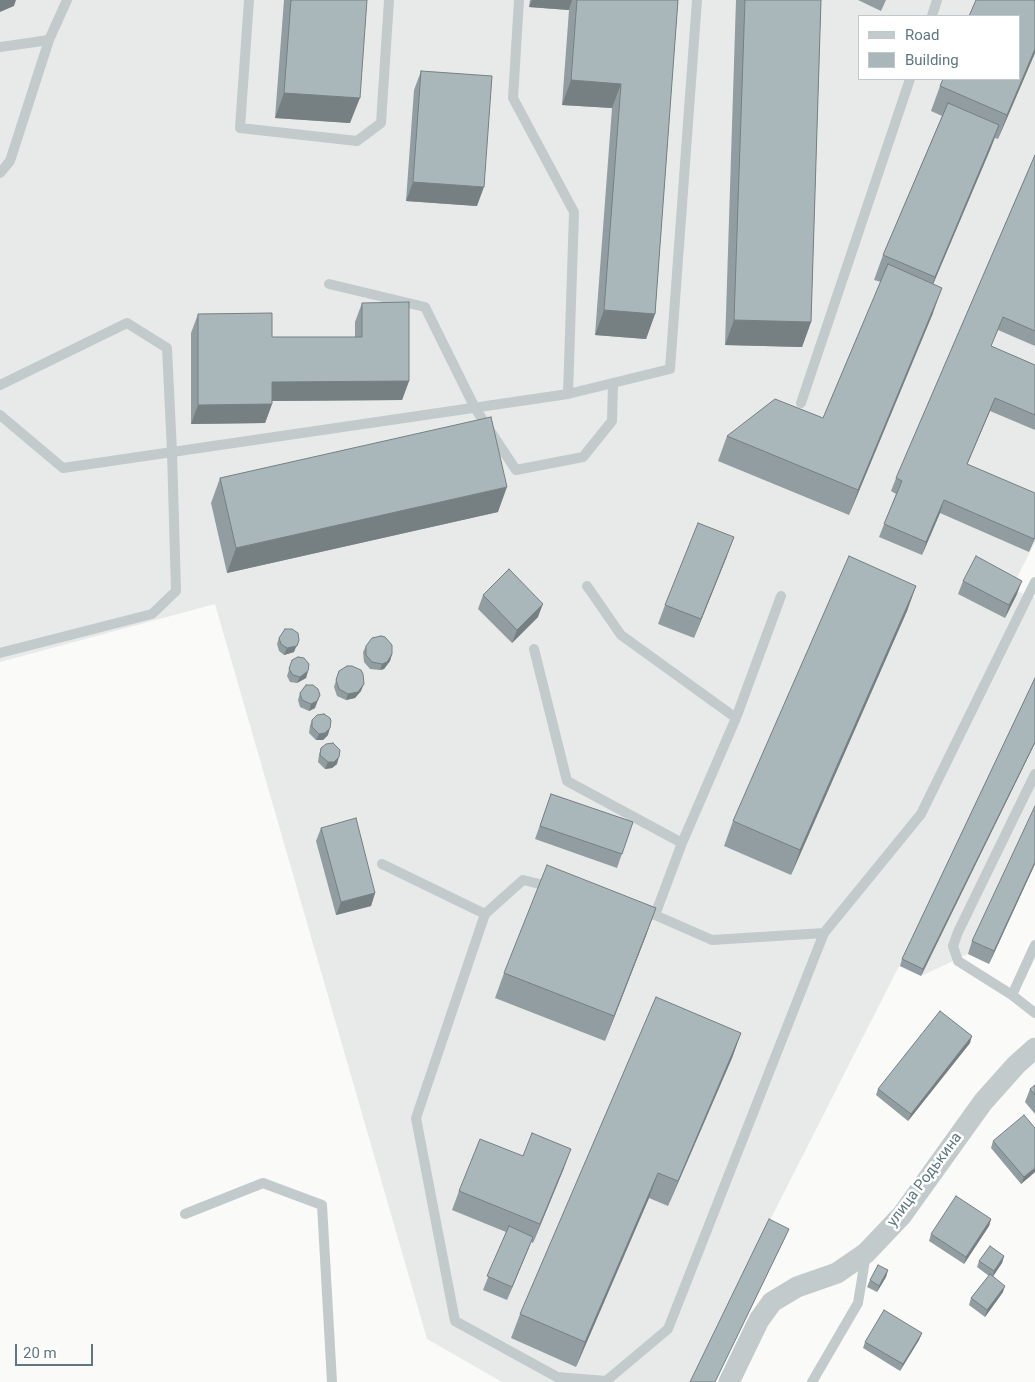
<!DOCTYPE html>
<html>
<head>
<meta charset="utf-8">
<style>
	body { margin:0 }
	#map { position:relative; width:1035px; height:1382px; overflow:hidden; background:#fafaf8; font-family:Roboto,sans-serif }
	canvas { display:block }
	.legend { position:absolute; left:858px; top:15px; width:162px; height:65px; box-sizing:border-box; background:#fff; border:1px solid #bfc9cc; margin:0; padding:6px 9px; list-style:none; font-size:15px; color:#5e7780 }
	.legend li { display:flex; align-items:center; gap:10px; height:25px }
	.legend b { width:25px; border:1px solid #bfc9cc }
	.scale { position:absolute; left:15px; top:1344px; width:78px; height:22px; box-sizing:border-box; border:2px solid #5e7780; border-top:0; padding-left:6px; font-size:15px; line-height:18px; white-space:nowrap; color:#5e7780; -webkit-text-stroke:4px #fff; paint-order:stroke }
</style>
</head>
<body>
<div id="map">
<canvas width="1035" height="1382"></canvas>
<ul class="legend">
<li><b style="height:6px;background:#c2cacc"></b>Road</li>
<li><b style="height:14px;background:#a9b7bb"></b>Building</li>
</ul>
<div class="scale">20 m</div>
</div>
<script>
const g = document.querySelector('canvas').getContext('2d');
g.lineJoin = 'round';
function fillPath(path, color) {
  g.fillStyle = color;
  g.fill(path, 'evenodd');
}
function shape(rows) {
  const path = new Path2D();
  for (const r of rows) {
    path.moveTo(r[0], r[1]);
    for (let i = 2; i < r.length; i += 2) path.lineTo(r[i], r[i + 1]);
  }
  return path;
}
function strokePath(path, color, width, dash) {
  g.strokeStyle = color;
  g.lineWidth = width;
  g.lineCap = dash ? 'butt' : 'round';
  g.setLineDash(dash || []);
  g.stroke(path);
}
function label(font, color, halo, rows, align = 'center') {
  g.font = font + ' Roboto,sans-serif';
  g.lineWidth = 5;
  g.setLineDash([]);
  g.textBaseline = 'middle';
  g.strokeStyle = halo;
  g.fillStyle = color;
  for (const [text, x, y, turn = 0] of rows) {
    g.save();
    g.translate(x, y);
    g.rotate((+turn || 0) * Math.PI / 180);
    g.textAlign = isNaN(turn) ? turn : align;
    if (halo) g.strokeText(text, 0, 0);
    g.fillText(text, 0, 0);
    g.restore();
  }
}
fillPath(shape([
	[0,0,1035,0,1035,542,1011,589,1035,598,1035,864,989,964,968,954,921,976,899,966,767,1226,715,1382,502,1382,427,1339,215,604,0,662],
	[859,16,1019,16,1019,79,859,79]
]), '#e8eae9');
strokePath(shape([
	[249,0,240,128,357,141,381,123,389,0],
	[932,16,937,0],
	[0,47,49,40,67,0],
	[0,173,10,161,49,40],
	[329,284,425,307,475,408,516,470,583,457,612,421,613,383],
	[0,385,127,323,167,348,172,452,176,591,152,614,0,653],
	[568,394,670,369,697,0],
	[801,403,910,79],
	[0,415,63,468,568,394,574,212,513,98,519,0],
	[587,586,621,635,736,718],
	[534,649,567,781,682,843],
	[382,864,485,914],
	[552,887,523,880,485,914,416,1118,455,1321,557,1377,606,1381,668,1329,824,933,921,814,1035,582],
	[640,912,655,915,712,940,824,933],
	[655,915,682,843,736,718,781,596],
	[1035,945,1012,995,1035,1013],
	[1012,995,958,961,953,946,958,932,1035,774],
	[185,1214,263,1183,322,1205,332,1382],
	[812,1382,858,1303,866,1254]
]), '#c2cacc', 10);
strokePath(shape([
	[729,1382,759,1320,772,1302,797,1287,837,1273,866,1253,902,1215,983,1102,1016,1065,1035,1048]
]), '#c2cacc', 21);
fillPath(shape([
	[284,0,367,0,350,123,275,118],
	[530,0,678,0,655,314,646,339,595,335,612,108,562,105,569,10,529,7],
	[736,0,821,0,811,322,802,347,725,345],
	[858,0,886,0,881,11],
	[1035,53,998,139,995,138,990,150,933,284,933,313,849,515,718,461,727,436,823,418,881,282,874,280,883,255,942,116,931,111,940,86],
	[421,71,477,206,406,201,414,90],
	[1035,155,1035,346,998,330,991,346,1035,365,1035,430,990,411,967,464,1035,539,1029,552,940,513,922,555,879,537,896,494,891,491,896,478],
	[362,303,409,381,402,400,272,401,272,404,265,423,191,424,191,333,198,314,272,337,355,337,355,322],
	[220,478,498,512,227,573,211,503],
	[727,556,694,638,658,624,665,605],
	[963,581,1017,594,1005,618,958,594],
	[916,586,907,611,791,875,724,846,733,821],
	[483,595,538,617,512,643,478,609],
	[279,638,294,652,284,655,279,651,277,644],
	[366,646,392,654,390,661,384,669,380,670,370,669,364,662,363,652],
	[292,660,308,671,306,678,297,683,290,682,287,676],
	[339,671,361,691,355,698,346,700,337,696,334,687],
	[1035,678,1035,743,921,976,900,966,902,959],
	[300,693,315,708,309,711,300,707,298,700],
	[312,720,328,735,323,740,316,740,309,733,310,726],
	[321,748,337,764,332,768,325,769,318,762,319,755],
	[551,794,633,822,617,868,535,839],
	[321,828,375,893,371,906,336,915,316,841],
	[1035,864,989,964,968,954,972,941],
	[647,933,605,1041,495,998,504,973],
	[741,1033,732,1058,668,1206,649,1198,576,1367,511,1338,520,1314],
	[970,1043,908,1121,876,1095,878,1089],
	[1035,1085,1035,1114,1025,1102,1030,1089],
	[993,1141,1035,1172,1021,1184,991,1148],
	[523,1156,564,1168,533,1243,531,1242,507,1300,483,1290,506,1232,452,1210,459,1191],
	[991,1219,989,1226,964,1264,929,1241,931,1234],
	[1004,1256,1002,1263,993,1276,1003,1292,985,1317,969,1305,971,1298,989,1276,977,1267,979,1261],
	[888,1270,886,1277,877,1292,867,1287,870,1280],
	[922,1333,919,1340,900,1371,863,1348,865,1342]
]), '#919da1');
fillPath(shape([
	[0,0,16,0,14,6,0,12],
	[532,0,572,0,569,10,529,7],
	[1035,49,1035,53,998,139,1007,115],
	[571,80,621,84,612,108,562,105],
	[284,93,360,98,350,123,275,118],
	[999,125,990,150,926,301,935,277],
	[413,182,484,187,477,206,406,201],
	[942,288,933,313,849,515,858,490],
	[604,310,655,314,646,339,595,335],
	[734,320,811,322,802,347,725,345],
	[409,381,402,400,265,401,272,382],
	[995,398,990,411,962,477,967,464],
	[272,404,265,423,191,424,198,405],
	[507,487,498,512,227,573,236,548],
	[944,500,940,513,922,555,926,542],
	[734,537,727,556,694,638,701,619],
	[1022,581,1017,594,1005,618,1009,605],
	[916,586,907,611,791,875,800,850],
	[543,604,538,617,512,643,517,630],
	[299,640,294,652,284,655,287,648],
	[392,654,390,661,384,669,380,670,382,664],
	[308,671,306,678,297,683,300,677],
	[364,684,361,691,355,698,346,700,348,694],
	[320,695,315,708,309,711,311,704],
	[330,728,328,735,323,740,316,740,319,734],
	[1035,742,1035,743,921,976,923,969],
	[339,757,337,764,332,768,325,769,328,762],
	[1035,862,1035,864,989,964,994,951],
	[375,893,371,906,336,915,341,902],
	[656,908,647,933,605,1041,614,1016],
	[741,1033,732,1058,668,1206,678,1181],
	[972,1036,970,1043,908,1121,911,1114],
	[571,1149,564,1168,533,1243,540,1224],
	[1035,1168,1035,1172,1021,1184,1024,1177],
	[658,1173,649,1198,576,1367,585,1342],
	[991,1219,989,1226,964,1264,966,1257],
	[789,1229,786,1236,715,1382],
	[533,1237,528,1250,507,1300,512,1287],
	[1004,1256,1002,1263,992,1278,994,1271],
	[888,1270,886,1277,877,1292,879,1286],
	[1005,1286,1003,1292,985,1317,987,1310],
	[922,1333,919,1340,900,1371,903,1364]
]), '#768083');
const building = shape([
	[291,0,367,0,360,98,284,93,291,0],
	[577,0,678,0,655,314,604,310,621,84,571,80,577,0],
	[745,0,821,0,811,322,734,320,745,0],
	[976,0,1035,0,1035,49,1007,115,940,86,943,79,1019,79,1019,16,969,16,976,0],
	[421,71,492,76,484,187,413,182,421,71],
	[948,103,999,125,935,277,883,255,948,103],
	[1035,155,1035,331,1003,317,991,346,1035,365,1035,415,995,398,967,464,1035,493,1035,537,1034,539,944,500,926,542,884,524,902,481,896,478,1035,155],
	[888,264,942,288,858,490,727,436,775,399,823,418,888,264],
	[409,302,409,381,272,382,272,404,198,405,198,314,272,313,272,337,362,337,362,303,409,302],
	[491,417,507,487,236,548,220,478,491,417],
	[698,523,734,537,701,619,665,605,698,523],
	[849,556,916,586,800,850,733,821,849,556],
	[976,556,1022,581,1009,605,963,581,976,556],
	[509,569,543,604,517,630,483,595,509,569],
	[285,629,292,629,298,633,299,640,297,646,287,648,281,644,279,638,285,629],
	[381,636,385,637,392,645,392,654,387,662,382,664,372,662,366,655,366,646,372,638,381,636],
	[298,657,304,658,309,664,308,671,300,677,293,675,289,669,292,660,298,657],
	[347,666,352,666,361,670,363,674,364,684,358,692,348,694,339,689,336,680,339,671,347,666],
	[1035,678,1035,742,923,969,902,959,1035,678],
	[306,685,313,685,318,689,320,695,317,701,311,704,302,700,300,693,306,685],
	[324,714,330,718,331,721,330,728,325,733,319,734,312,727,312,720,317,715,324,714],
	[333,743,340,750,339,757,334,762,328,762,320,755,321,748,326,744,333,743],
	[551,794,633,822,622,854,540,826,551,794],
	[1035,806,1035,862,994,951,972,941,1035,806],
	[356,818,375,893,341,902,321,828,356,818],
	[547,865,656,908,614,1016,504,973,547,865],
	[656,997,741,1033,678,1181,658,1173,585,1342,520,1314,656,997],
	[940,1011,972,1036,911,1114,878,1089,940,1011],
	[1035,1085,1035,1095,1030,1089,1035,1085],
	[1024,1115,1035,1128,1035,1168,1024,1177,993,1141,1024,1115],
	[532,1133,571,1149,540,1224,459,1191,480,1139,523,1156,532,1133],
	[956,1196,991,1219,966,1257,931,1234,956,1196],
	[769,1219,789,1229,715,1382,690,1382,769,1219],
	[509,1226,533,1237,512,1287,487,1276,509,1226],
	[990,1246,1004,1256,994,1271,979,1261,990,1246],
	[878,1265,888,1270,879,1286,870,1280,878,1265],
	[990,1274,1005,1286,987,1310,971,1298,990,1274],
	[884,1310,922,1333,903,1364,865,1342,884,1310]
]);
fillPath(building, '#a9b7bb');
strokePath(building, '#768083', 1);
label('15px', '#5e7780', '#fff', [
	["улица Родькина",925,1180,-53]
]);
</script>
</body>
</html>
